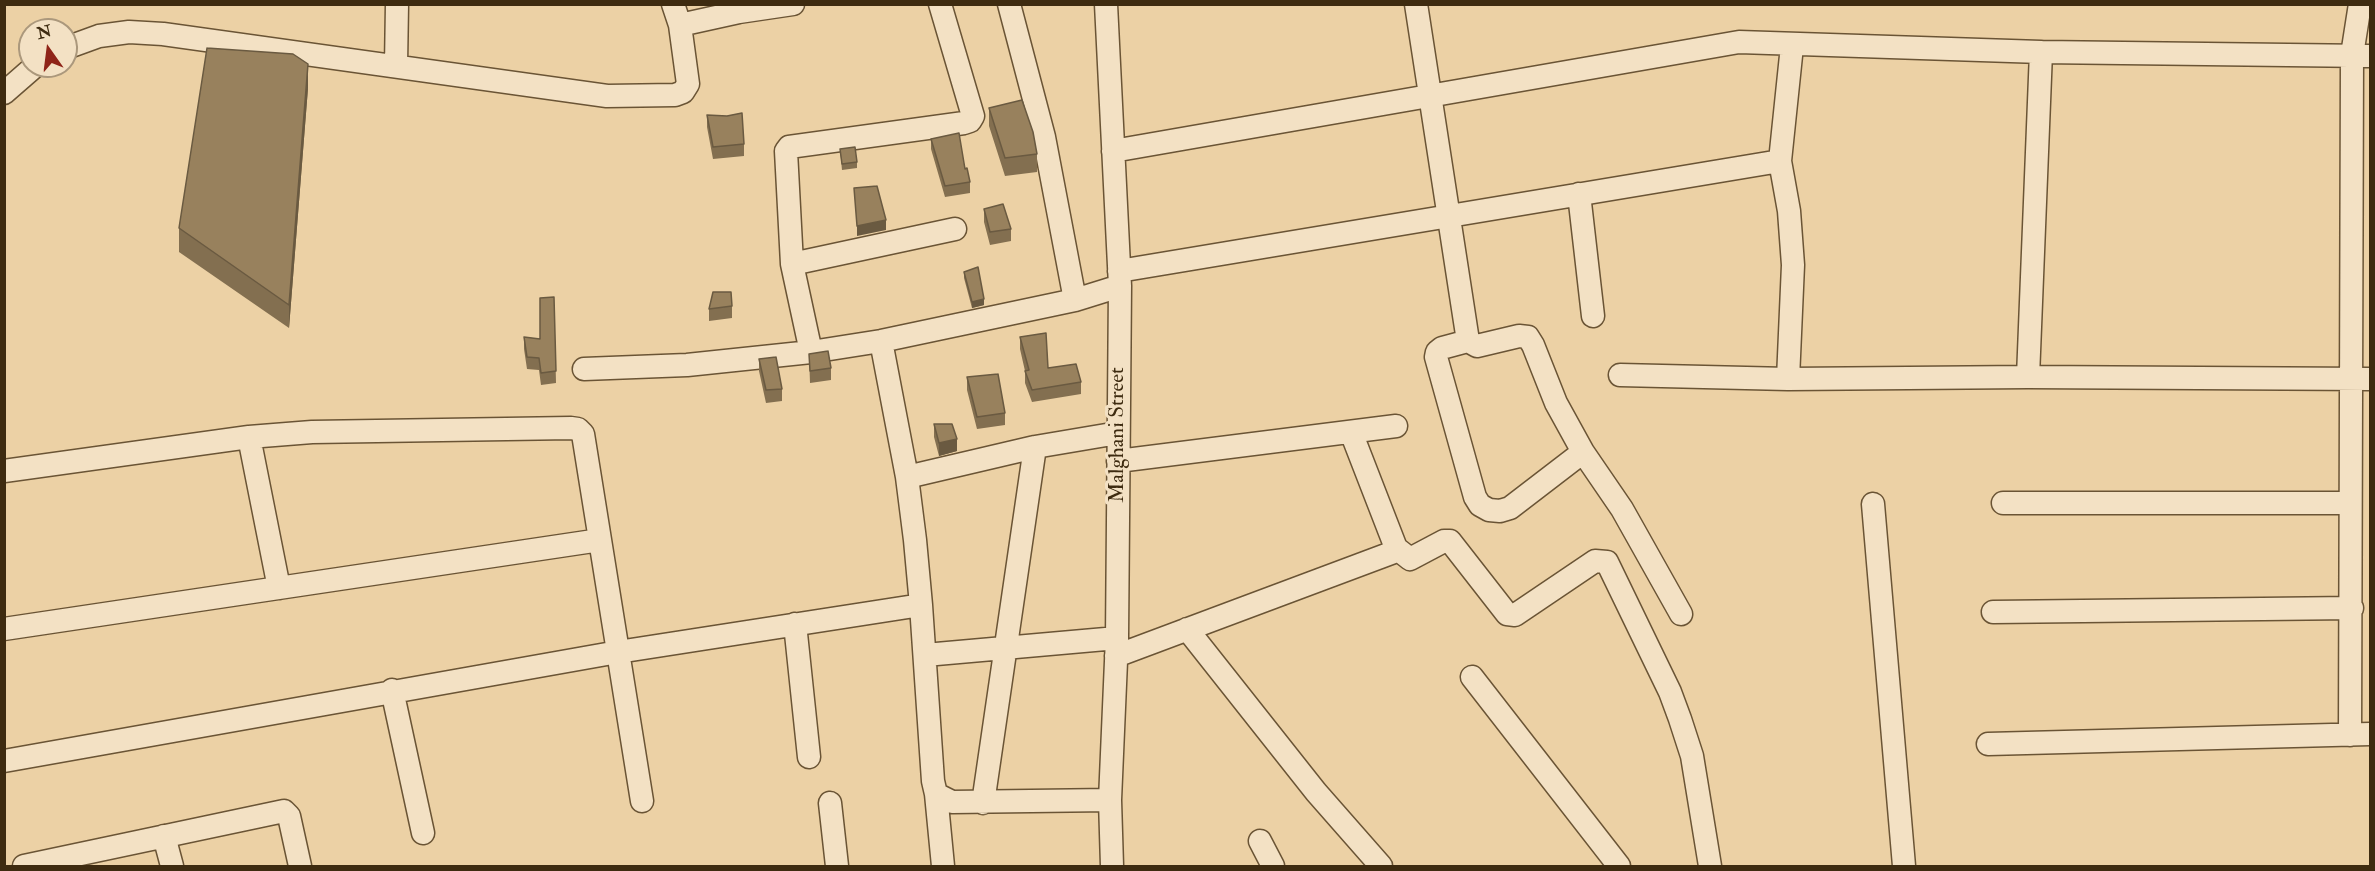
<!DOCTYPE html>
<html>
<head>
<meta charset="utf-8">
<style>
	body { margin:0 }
	#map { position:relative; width:2375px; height:871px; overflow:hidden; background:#ecd1a5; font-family:"IM FELL Double Pica",serif }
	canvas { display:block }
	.frame { position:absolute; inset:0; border:6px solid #3e2b10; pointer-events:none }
	.north { position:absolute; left:18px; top:18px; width:60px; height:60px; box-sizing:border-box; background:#f3e1c4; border:2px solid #ab987c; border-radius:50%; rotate:346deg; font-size:16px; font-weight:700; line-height:24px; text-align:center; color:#3e2b10 }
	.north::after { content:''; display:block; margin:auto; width:21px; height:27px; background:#8f2418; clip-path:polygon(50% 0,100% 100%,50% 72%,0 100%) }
</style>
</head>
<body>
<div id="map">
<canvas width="2375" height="871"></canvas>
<div class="frame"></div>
<div class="north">N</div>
</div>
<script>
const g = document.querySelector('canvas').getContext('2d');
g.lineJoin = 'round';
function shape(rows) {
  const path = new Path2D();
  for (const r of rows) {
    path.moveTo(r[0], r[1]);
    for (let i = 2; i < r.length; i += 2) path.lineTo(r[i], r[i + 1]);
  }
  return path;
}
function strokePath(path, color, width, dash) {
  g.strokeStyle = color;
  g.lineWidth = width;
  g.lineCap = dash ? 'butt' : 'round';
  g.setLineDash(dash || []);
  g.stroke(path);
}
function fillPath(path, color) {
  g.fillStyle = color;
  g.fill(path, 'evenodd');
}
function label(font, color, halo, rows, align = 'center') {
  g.font = font + ' "IM FELL Double Pica",serif';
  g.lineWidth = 6;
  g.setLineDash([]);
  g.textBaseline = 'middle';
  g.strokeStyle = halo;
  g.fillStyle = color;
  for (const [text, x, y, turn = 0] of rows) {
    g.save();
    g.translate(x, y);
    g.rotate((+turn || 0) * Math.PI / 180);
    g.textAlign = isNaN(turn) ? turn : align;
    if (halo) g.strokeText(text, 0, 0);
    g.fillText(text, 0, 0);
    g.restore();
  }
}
const street = shape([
	[1009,4,1044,137,1075,300],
	[1106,4,1120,286,1117,638,1110,800,1112,866],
	[1416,4,1468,341,1477,346,1519,336,1528,337,1533,345,1556,403,1583,452,1622,509,1681,614],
	[680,25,739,12,793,4],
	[66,48,99,36,129,32,163,34,607,96,675,95,683,92,688,84,680,25,673,4],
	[396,66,397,4],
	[4,93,35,66],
	[1113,151,1739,42,2041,52,2370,56],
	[1579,194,1593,316],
	[792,264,955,229],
	[1119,271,1780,161],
	[881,341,907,477,915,540,921,605,933,781,936,794,943,866],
	[1468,341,1442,348,1437,352,1436,357,1475,497,1480,505,1489,510,1500,511,1510,508,1583,452],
	[811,352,792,264,786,151,789,147,964,123,970,121,973,116,940,4],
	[584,369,687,365,811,352,881,341,1075,300,1120,286],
	[1620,375,1788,379,2028,377,2370,379],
	[2028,377,2041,52],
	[1788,379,1793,265,1789,211,1780,161,1792,46],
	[1351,432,1396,548,1410,559,1444,541,1450,541,1507,614,1515,615,1595,561,1607,562,1670,692,1680,719,1692,756,1710,866],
	[249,437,279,588],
	[1118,461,1396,426],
	[4,471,249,437,312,432,571,428,578,429,583,434,642,801],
	[907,477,1035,447,1118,433],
	[2003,503,2350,503],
	[1873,504,1904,866],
	[1993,612,2352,608],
	[795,624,809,757],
	[4,629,600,540],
	[1187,629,1316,792,1381,866],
	[925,655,1117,638],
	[1116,656,1394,552,1396,548],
	[1472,677,1619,866],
	[392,690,423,833],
	[2350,735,2352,55,2360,4],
	[1988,744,2370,734],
	[4,761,618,652,921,605],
	[936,794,952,802,1110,800],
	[830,803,837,866],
	[983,803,1035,447],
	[164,836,172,866],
	[1260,841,1273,866],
	[24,866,284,811,289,816,300,866]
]);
strokePath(street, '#6a5435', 25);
strokePath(street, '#f3e1c4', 22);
fillPath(shape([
	[308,88,289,328,179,252,179,228],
	[989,108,1037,154,1037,172,1005,176,989,126],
	[707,115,744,144,744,156,713,159,707,127],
	[931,139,965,169,970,182,970,193,945,197,931,149],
	[840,149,857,162,857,168,842,170],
	[984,209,1011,229,1011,241,990,245,984,222],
	[964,272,984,305,972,308,964,278],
	[554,297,556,383,541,385,539,370,527,369,524,349,524,337,540,339],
	[732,306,732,318,709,321,709,309],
	[1020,337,1048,368,1081,382,1081,394,1032,402,1025,383,1025,371,1020,349],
	[809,354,831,368,831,380,810,383],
	[759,359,782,389,782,401,766,403,759,371],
	[967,377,1005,413,1005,425,977,429,967,390],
	[934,424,957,451,939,456,934,437]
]), '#836f50');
fillPath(shape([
	[308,64,308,88,289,328,289,305],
	[886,220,886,230,857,236,857,226],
	[984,299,984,305,972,308,972,302],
	[957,439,957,451,939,456,939,443]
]), '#6a5a41');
const building = shape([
	[207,48,293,54,308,64,289,305,179,228,207,48],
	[1022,100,1033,132,1037,154,1005,158,989,108,1022,100],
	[742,113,744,144,713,147,707,115,727,116,742,113],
	[959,133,965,169,967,168,970,182,945,186,931,139,959,133],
	[855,147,857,162,842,164,840,149,855,147],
	[877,186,886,220,857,226,854,188,877,186],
	[1003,204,1011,229,990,232,984,209,1003,204],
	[978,267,984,299,972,302,964,272,978,267],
	[713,292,731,292,732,306,709,309,713,292],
	[554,297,556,371,541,373,539,358,527,357,524,337,540,339,540,298,554,297],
	[1046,333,1048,368,1076,364,1081,382,1032,390,1025,371,1029,370,1020,337,1046,333],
	[828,351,831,368,810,371,809,354,828,351],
	[776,357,782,389,766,390,759,359,776,357],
	[998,374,1005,413,977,417,967,377,998,374],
	[934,424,952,424,957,439,939,443,934,424]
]);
fillPath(building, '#98815d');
strokePath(building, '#6a5a41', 1.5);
label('21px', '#3e2b10', '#f3e1c4', [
	["Malghani Street",1118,435,-90]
]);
</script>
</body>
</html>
